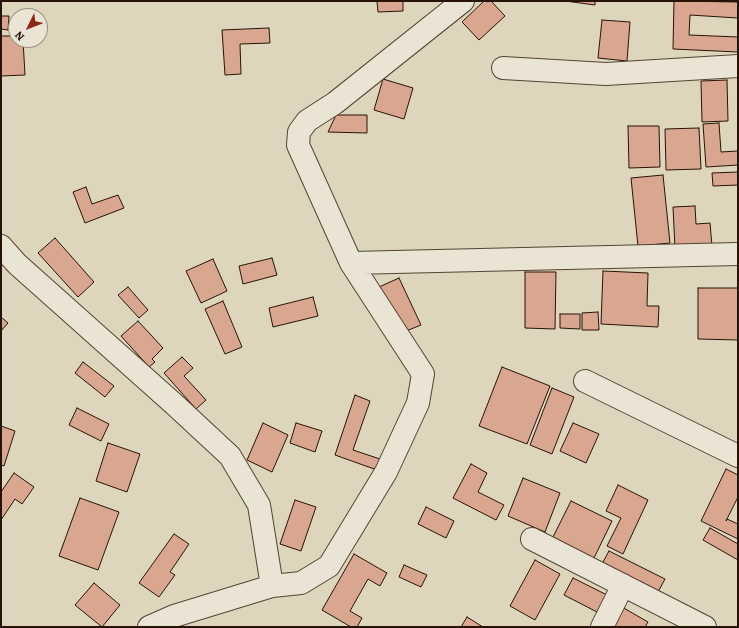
<!DOCTYPE html>
<html>
<head>
<meta charset="utf-8">
<style>
	body { margin:0 }
	#map { position:relative; width:739px; height:628px; overflow:hidden; background:#ddd6bc; font-family:Alegreya,serif }
	canvas { display:block }
	.frame { position:absolute; inset:0; border:2px solid #271305; pointer-events:none }
	.north { position:absolute; left:8px; top:8px; width:40px; height:40px; box-sizing:border-box; background:#e9e4d3; border:1px solid #9b9081; border-radius:50%; rotate:227deg; font-size:11px; font-weight:700; line-height:16px; text-align:center; color:#271305 }
	.north::after { content:''; display:block; margin:auto; width:14px; height:18px; background:#8f2418; clip-path:polygon(50% 0,100% 100%,50% 72%,0 100%) }
</style>
</head>
<body>
<div id="map">
<canvas width="739" height="628"></canvas>
<div class="frame"></div>
<div class="north">N</div>
</div>
<script>
const g = document.querySelector('canvas').getContext('2d');
g.lineJoin = 'round';
function fillPath(path, color) {
  g.fillStyle = color;
  g.fill(path, 'evenodd');
}
function shape(rows) {
  const path = new Path2D();
  for (const r of rows) {
    path.moveTo(r[0], r[1]);
    for (let i = 2; i < r.length; i += 2) path.lineTo(r[i], r[i + 1]);
  }
  return path;
}
function strokePath(path, color, width, dash) {
  g.strokeStyle = color;
  g.lineWidth = width;
  g.lineCap = dash ? 'butt' : 'round';
  g.setLineDash(dash || []);
  g.stroke(path);
}
const building = shape([
	[377,1,403,1,403,11,378,12,377,1],
	[484,1,491,1,505,16,479,40,462,22,484,1],
	[565,1,595,1,595,5,565,1],
	[674,1,738,2,738,18,690,15,689,35,738,37,738,52,673,49,674,1],
	[1,16,9,16,8,30,1,29,1,16],
	[602,20,630,22,627,61,598,58,602,20],
	[269,28,270,43,240,44,241,74,225,75,222,30,269,28],
	[1,36,16,36,16,40,23,40,25,75,1,76,1,36],
	[383,79,413,88,404,119,374,110,383,79],
	[727,80,728,121,702,122,701,81,727,80],
	[336,115,367,115,367,133,328,132,336,115],
	[719,123,721,152,738,151,738,165,706,167,703,124,719,123],
	[628,126,659,126,660,167,629,168,628,126],
	[699,128,701,169,666,170,665,129,699,128],
	[738,172,738,185,713,186,712,173,738,172],
	[663,175,670,243,638,246,631,178,663,175],
	[86,187,92,204,118,195,124,208,85,223,73,192,86,187],
	[695,206,696,224,710,223,712,246,675,248,673,207,695,206],
	[55,238,94,282,78,297,38,253,55,238],
	[272,258,277,275,243,284,239,266,272,258],
	[213,259,227,291,201,303,186,271,213,259],
	[603,271,648,273,647,306,659,306,658,327,601,324,603,271],
	[525,272,556,272,555,329,525,328,525,272],
	[399,278,421,325,401,333,379,287,399,278],
	[128,287,148,310,139,318,118,295,128,287],
	[698,288,738,288,738,340,698,339,698,288],
	[313,297,318,316,273,327,269,308,313,297],
	[223,301,242,347,225,354,205,309,223,301],
	[598,312,599,330,582,330,582,313,598,312],
	[560,314,580,314,580,329,560,328,560,314],
	[1,317,8,323,1,331,1,317],
	[138,321,163,348,152,359,155,362,149,367,121,336,138,321],
	[182,357,193,368,184,376,206,400,196,409,164,373,182,357],
	[83,362,114,386,105,397,75,373,83,362],
	[502,367,550,386,527,444,479,426,502,367],
	[552,388,574,397,552,454,530,445,552,388],
	[355,395,370,401,353,450,380,459,377,470,335,455,355,395],
	[77,408,109,424,101,441,69,425,77,408],
	[263,423,288,435,272,472,247,460,263,423],
	[296,423,322,431,315,452,290,443,296,423],
	[573,423,599,434,586,463,560,451,573,423],
	[1,426,15,431,4,466,1,465,1,426],
	[108,443,140,454,127,492,96,481,108,443],
	[471,464,487,473,478,492,504,505,496,520,453,498,471,464],
	[726,469,738,475,738,497,726,521,727,519,738,524,738,539,701,521,726,469],
	[14,473,34,487,22,504,15,499,1,520,1,492,14,473],
	[523,478,560,493,545,532,508,516,523,478],
	[618,485,648,500,623,554,607,546,621,518,606,511,618,485],
	[80,498,119,512,98,570,59,556,80,498],
	[295,500,316,507,301,551,280,544,295,500],
	[571,501,612,521,593,560,552,539,571,501],
	[426,507,454,521,446,538,418,524,426,507],
	[710,528,738,544,738,560,703,540,710,528],
	[174,534,189,544,170,572,175,575,159,597,139,583,174,534],
	[609,551,665,579,658,592,602,564,609,551],
	[354,554,387,573,380,586,368,579,350,611,362,618,357,627,351,627,322,610,354,554],
	[535,560,560,574,535,620,510,606,535,560],
	[404,565,427,575,421,587,399,577,404,565],
	[573,578,607,595,597,612,564,595,573,578],
	[94,583,120,605,102,627,75,605,94,583],
	[622,607,648,622,645,627,611,627,622,607],
	[467,617,483,627,461,627,467,617]
]);
fillPath(building, '#d9a790');
strokePath(building, '#271305', 1);
const minor = shape([
	[503,68,606,74,738,66],
	[1,246,17,264,174,404,230,456,259,505,272,586],
	[351,263,738,254],
	[585,381,738,456],
	[532,539,705,627],
	[149,627,174,616,272,586,301,583,329,566,386,472,418,403,423,374,351,263,298,145,299,132,307,121,335,103,463,1],
	[602,627,623,585]
]);
strokePath(minor, '#544433', 24);
strokePath(minor, '#e9e4d3', 22);
</script>
</body>
</html>
